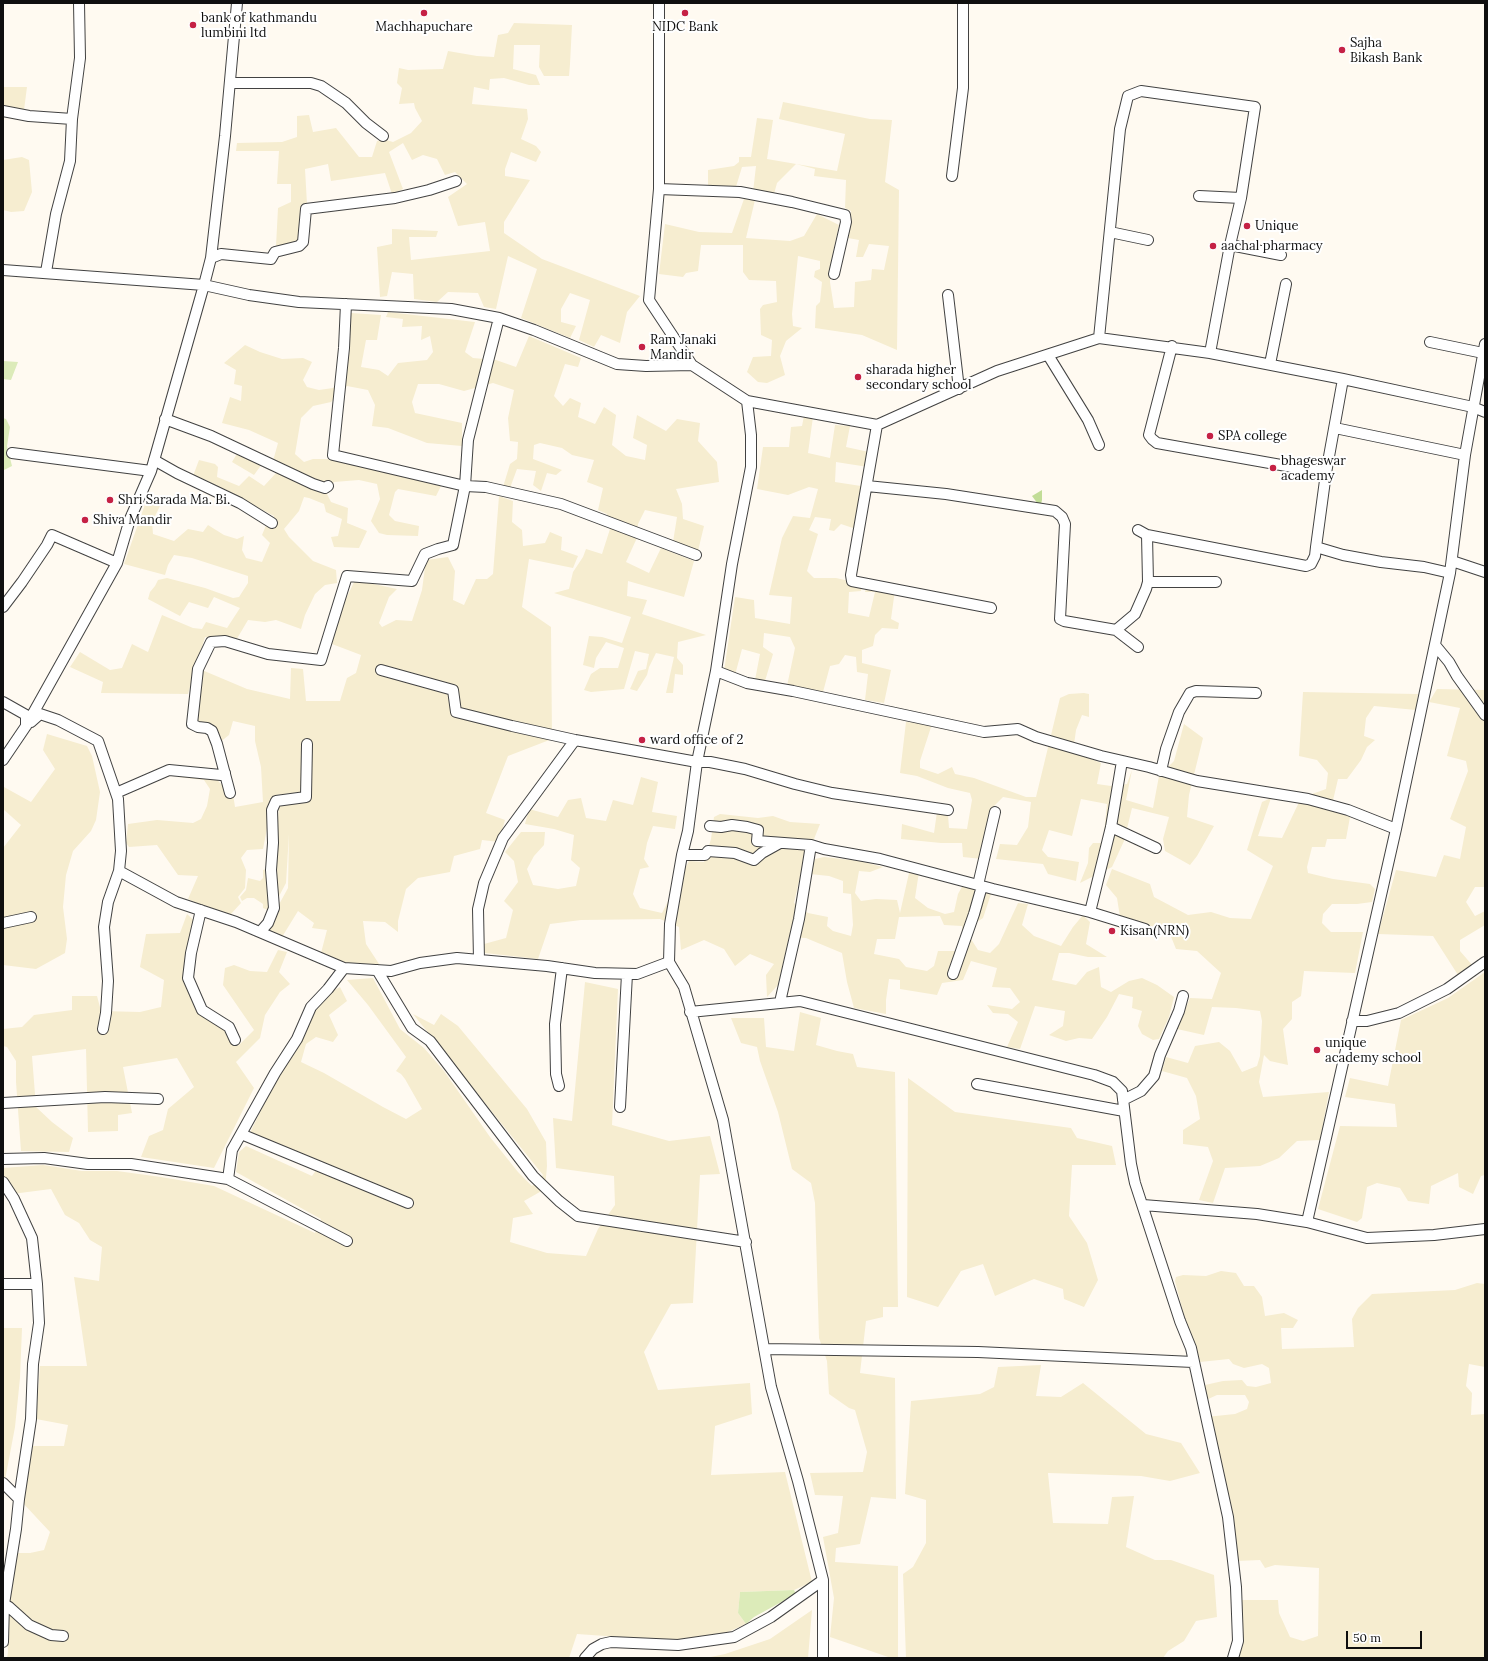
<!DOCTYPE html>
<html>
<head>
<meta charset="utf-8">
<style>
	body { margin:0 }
	#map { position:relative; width:1488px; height:1661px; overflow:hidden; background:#fffaf1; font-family:Lora,serif }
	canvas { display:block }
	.frame { position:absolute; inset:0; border:4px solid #0f0f0f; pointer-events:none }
	.scale { position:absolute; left:1346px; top:1631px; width:76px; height:18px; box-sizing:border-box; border:2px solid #0f0f0f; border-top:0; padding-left:5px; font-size:12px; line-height:14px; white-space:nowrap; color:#0f0f0f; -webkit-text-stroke:3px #fff; paint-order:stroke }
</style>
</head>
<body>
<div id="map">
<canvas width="1488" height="1661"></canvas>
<div class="frame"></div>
<div class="scale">50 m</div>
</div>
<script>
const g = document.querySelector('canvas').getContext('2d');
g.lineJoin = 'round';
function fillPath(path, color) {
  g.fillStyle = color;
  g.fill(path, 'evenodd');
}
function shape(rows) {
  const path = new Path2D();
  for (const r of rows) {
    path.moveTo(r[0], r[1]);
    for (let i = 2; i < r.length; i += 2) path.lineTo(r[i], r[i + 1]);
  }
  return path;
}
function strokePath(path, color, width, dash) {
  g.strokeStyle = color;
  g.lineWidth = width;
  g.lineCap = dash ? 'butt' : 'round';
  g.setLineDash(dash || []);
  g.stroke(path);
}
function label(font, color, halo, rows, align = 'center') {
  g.font = font + ' Lora,serif';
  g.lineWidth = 4;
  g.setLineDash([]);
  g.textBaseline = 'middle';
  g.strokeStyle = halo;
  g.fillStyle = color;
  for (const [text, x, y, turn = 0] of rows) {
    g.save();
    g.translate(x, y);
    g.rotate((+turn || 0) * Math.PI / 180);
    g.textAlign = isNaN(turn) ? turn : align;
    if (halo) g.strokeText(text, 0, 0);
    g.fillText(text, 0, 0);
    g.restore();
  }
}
fillPath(shape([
	[514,23,572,25,570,64,569,76,544,76,539,67,540,45,514,45,513,69,536,75,540,85,529,85,504,78,490,79,489,90,474,87,472,104,527,109,528,119,521,139,536,146,541,152,536,162,511,152,505,169,505,176,530,180,504,222,504,233,542,259,640,296,627,312,620,343,601,335,594,347,579,340,590,300,570,293,561,309,561,322,576,326,570,338,521,318,537,269,508,256,496,309,484,307,478,293,448,292,437,302,414,299,413,274,392,272,387,296,380,297,377,247,392,244,392,229,438,231,436,237,409,237,411,260,490,251,485,222,458,226,448,197,467,184,455,172,445,175,437,159,423,155,412,160,403,143,389,152,403,189,392,194,385,173,331,181,328,164,305,169,307,204,300,242,276,246,278,208,291,202,291,184,277,184,279,151,236,151,237,143,282,142,297,137,297,116,309,115,313,132,336,128,359,157,372,157,377,141,386,140,393,142,411,133,422,121,415,108,414,103,399,104,402,88,397,83,399,68,408,70,443,69,448,51,477,56,494,57,498,35,508,33],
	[3,87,27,87,24,110,3,106],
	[783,102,870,119,892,120,885,182,899,190,897,350,862,335,815,328,816,306,820,302,822,282,814,277,815,271,820,269,820,261,798,256,792,314,793,326,802,328,786,341,780,356,785,375,767,383,758,382,747,372,753,357,771,356,772,340,761,335,760,309,763,305,777,302,776,281,749,280,743,272,743,245,701,245,698,271,686,273,683,277,659,274,665,224,699,232,732,233,744,199,755,200,746,238,790,241,804,236,817,214,839,225,831,261,830,282,834,308,854,307,855,282,871,280,872,269,884,270,889,246,869,244,863,257,856,257,859,240,848,238,851,211,845,208,846,180,814,176,815,169,796,164,777,183,774,194,753,192,756,166,742,167,735,190,708,186,708,170,734,166,739,162,739,157,751,157,757,118,773,120,767,159,837,171,845,134,779,119],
	[22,157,29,160,32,192,24,211,11,212,3,210,3,160],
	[388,312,475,322,465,352,473,358,496,360,516,367,529,336,581,358,578,367,565,364,554,396,563,406,570,398,581,403,578,417,595,424,604,407,616,415,612,445,626,456,645,460,647,445,633,438,637,415,666,431,677,419,700,423,698,441,717,462,719,482,676,489,682,504,683,519,704,526,698,551,673,542,677,517,645,510,638,524,636,540,626,562,649,573,661,548,694,561,684,597,628,581,627,596,647,600,642,614,706,635,678,642,677,658,683,665,683,675,675,674,673,693,666,693,674,657,656,653,649,667,647,675,637,691,630,689,638,671,646,669,649,654,635,651,624,689,591,692,584,690,591,674,600,668,618,668,624,648,606,642,596,658,594,668,583,665,589,636,602,637,622,643,631,617,554,593,569,589,573,572,583,557,586,549,602,554,610,529,607,514,598,510,603,488,587,482,594,460,572,455,562,448,540,443,534,445,533,459,562,470,556,475,547,473,541,491,533,485,536,471,517,469,510,488,503,487,510,464,517,459,518,442,510,441,508,418,514,390,493,383,464,391,439,384,418,384,412,402,415,413,462,423,462,446,427,443,388,428,372,426,375,405,368,390,347,386,331,402,313,406,301,418,295,454,304,462,313,459,327,459,442,484,436,496,398,489,395,492,389,515,395,521,419,526,418,536,387,535,379,533,371,521,380,499,377,484,359,480,334,482,327,494,331,502,348,508,347,523,367,531,359,548,334,547,331,537,338,536,342,519,326,512,324,504,309,498,304,497,299,511,284,529,289,537,313,561,336,570,337,583,325,585,315,594,305,615,301,629,276,620,265,622,248,620,235,642,205,637,188,694,101,693,103,682,70,667,80,652,110,670,122,668,132,644,148,652,162,615,193,628,202,629,206,622,227,628,240,608,214,597,208,608,189,602,180,616,148,599,150,592,155,586,158,580,167,578,205,588,233,598,239,597,248,583,248,576,192,558,174,555,168,565,165,575,124,564,148,496,162,502,152,522,153,534,174,541,188,529,203,532,208,525,224,535,237,539,244,536,242,550,246,558,262,562,270,543,262,535,267,523,275,528,274,516,206,480,193,476,199,460,215,464,218,467,217,477,239,486,249,476,264,486,276,473,262,464,254,475,232,462,238,452,273,461,278,443,249,430,222,423,230,397,241,401,242,386,234,384,236,370,224,363,245,345,260,352,282,359,303,358,312,362,303,380,307,387,319,390,333,388,345,376,351,313,381,315,377,340,366,340,361,367,379,370,388,376,398,363,427,360,433,352,430,336,421,340,422,326,402,327,403,319,386,317],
	[804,416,813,417,808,453,830,458,835,425,850,426,846,447,869,452,868,467,836,462,835,482,861,486,863,470,870,473,859,530,841,524,834,531,829,530,831,519,815,517,809,530,818,534,807,571,814,578,836,578,862,584,861,591,849,592,848,613,869,617,875,592,865,592,867,585,895,590,891,619,899,623,898,629,882,628,875,635,873,646,862,650,862,663,891,670,884,703,865,700,868,674,857,672,856,657,845,655,839,664,830,666,823,692,792,688,787,686,795,648,790,637,764,633,763,647,773,654,765,681,755,680,760,654,742,649,735,675,724,671,735,597,754,600,755,618,790,624,792,597,769,595,782,538,793,516,810,518,818,489,809,487,788,495,757,489,763,447,789,447,791,427,802,426],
	[499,496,513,501,512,522,522,530,523,546,545,543,550,532,562,537,561,550,578,556,573,568,529,559,522,607,551,627,552,739,508,756,486,813,505,820,499,842,482,840,480,849,454,856,450,872,418,878,406,889,398,921,398,932,385,922,363,921,366,944,381,967,344,963,321,953,327,930,312,928,314,923,298,911,282,937,265,930,288,888,289,834,286,883,277,900,275,860,279,805,306,802,311,799,310,740,303,740,302,792,276,795,273,798,263,849,247,850,241,858,246,870,245,888,238,897,241,903,231,914,215,912,188,899,198,876,178,875,157,845,129,847,126,843,128,824,157,820,193,823,201,819,207,806,210,789,204,780,178,777,185,769,211,769,219,782,233,794,235,807,263,802,261,767,255,741,255,726,233,721,229,735,219,743,190,719,202,670,247,689,290,699,291,668,303,669,306,701,340,701,347,678,356,673,361,655,332,644,343,605,355,580,397,589,389,597,379,623,382,627,396,620,412,621,422,590,426,560,448,557,455,571,453,600,464,605,476,579,487,579,493,574],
	[1437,689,1485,690,1485,887,1475,887,1466,902,1475,916,1485,911,1485,925,1460,940,1460,951,1473,966,1458,975,1433,936,1378,934,1396,870,1436,877,1444,855,1460,859,1466,827,1450,819,1468,771,1466,761,1447,756,1460,708,1429,702],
	[1303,692,1418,694,1416,710,1374,706,1366,718,1364,736,1375,740,1367,747,1361,760,1347,779,1338,779,1331,809,1350,817,1346,839,1327,839,1325,847,1312,847,1307,867,1308,873,1333,879,1370,884,1375,889,1372,902,1357,904,1332,904,1323,914,1322,923,1331,932,1363,932,1355,973,1304,971,1301,996,1292,1002,1292,1019,1283,1029,1288,1065,1270,1061,1264,1055,1259,1082,1263,1097,1329,1092,1320,1140,1297,1141,1279,1158,1260,1166,1225,1168,1213,1203,1199,1200,1213,1161,1208,1147,1183,1144,1183,1130,1200,1119,1196,1096,1187,1078,1162,1071,1166,1057,1188,1063,1195,1046,1219,1042,1230,1051,1242,1072,1257,1066,1260,1056,1262,1021,1260,1011,1236,1008,1212,1007,1204,1035,1177,1029,1190,998,1212,999,1221,973,1197,951,1176,949,1168,929,1139,924,1120,917,1117,898,1106,885,1112,869,1150,884,1154,897,1188,915,1211,912,1230,918,1251,919,1273,866,1247,850,1262,802,1271,798,1258,836,1282,838,1301,798,1326,789,1328,773,1317,760,1299,756],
	[1084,693,1089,694,1089,717,1082,715,1076,730,1073,752,1101,763,1097,784,1111,786,1127,784,1132,770,1126,800,1153,808,1159,776,1174,761,1184,724,1203,738,1189,795,1187,817,1214,826,1197,856,1190,865,1165,851,1163,839,1169,817,1132,808,1124,841,1112,867,1080,883,1088,863,1089,848,1093,843,1103,843,1107,804,1081,799,1072,836,1049,830,1042,850,1048,857,1079,862,1076,881,1048,874,1043,864,996,859,1000,844,1017,845,1028,827,1031,802,1003,797,993,807,982,859,963,857,962,843,941,843,901,839,902,824,934,833,937,812,948,815,949,828,967,829,972,800,970,793,948,788,917,776,900,773,906,722,932,724,920,761,920,768,938,774,952,767,955,774,974,778,1026,797,1036,797,1060,698,1069,694],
	[47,734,87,746,92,756,100,792,96,820,91,831,73,851,66,875,63,907,67,939,65,953,36,969,3,965,3,848,21,825,3,809,3,788,4,787,31,802,55,769,43,750],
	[641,777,658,782,652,812,677,816,675,829,653,826,647,843,644,859,649,867,640,869,633,894,640,908,662,913,689,861,704,862,711,839,714,817,720,814,758,818,773,816,790,822,820,824,814,839,806,851,794,903,808,913,828,917,827,926,833,931,851,936,853,925,851,894,843,893,843,881,829,876,810,874,815,859,824,857,860,861,883,867,870,872,859,871,855,893,861,901,876,899,897,900,900,913,909,873,919,872,915,898,928,908,945,914,954,912,958,894,963,885,991,894,983,918,977,922,971,939,978,950,990,953,999,944,1018,903,1028,904,1022,925,1034,936,1061,946,1073,927,1083,915,1090,922,1086,944,1107,957,1088,957,1069,953,1059,953,1052,980,1076,985,1087,972,1099,967,1101,987,1111,992,1129,981,1142,978,1157,985,1174,997,1169,1017,1159,1039,1153,1040,1142,1034,1138,1026,1142,1011,1132,1008,1133,997,1119,994,1107,1017,1092,1039,1079,1038,1066,1041,1049,1035,1063,1026,1065,1011,1035,1006,1020,1049,1007,1047,1018,1022,1008,1014,993,1013,987,1005,1012,1009,1020,1002,1010,988,992,987,997,968,971,961,963,980,942,983,937,995,900,989,900,980,889,979,886,1000,886,1014,854,1008,847,982,842,953,806,938,789,937,778,985,767,997,766,975,774,964,750,954,735,966,724,949,704,940,681,950,679,927,660,919,581,920,550,924,538,959,485,953,484,944,506,938,513,910,504,901,518,882,514,861,505,852,521,832,545,832,544,845,534,856,527,869,533,885,558,889,576,886,580,868,571,860,574,835,554,829,525,824,529,809,558,817,568,800,581,798,586,818,606,821,613,800,633,805],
	[940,916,944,925,962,926,962,934,958,951,938,951,934,966,927,971,906,967,899,959,874,954,877,939,895,939,899,917],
	[269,868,271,908,268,910,263,908,263,904,254,898,247,898,242,901,240,897,246,890,248,878,260,881,263,878,263,870],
	[187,914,199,925,187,963,201,1013,224,1030,239,1045,254,1030,223,985,225,968,234,965,250,971,267,972,278,950,287,952,279,972,290,984,280,992,265,1015,260,1038,236,1062,254,1088,214,1168,141,1157,149,1136,163,1130,168,1109,194,1087,177,1058,123,1067,132,1113,118,1115,118,1131,88,1132,86,1049,32,1056,36,1107,52,1122,73,1138,69,1152,21,1151,16,1082,16,1061,7,1047,3,1046,3,1029,22,1027,34,1015,72,1010,72,996,97,996,101,1011,140,1012,161,1007,164,980,140,967,146,934,180,933],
	[1485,972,1485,1175,1481,1176,1473,1194,1459,1187,1458,1173,1431,1186,1429,1204,1408,1201,1400,1188,1377,1183,1367,1187,1362,1218,1357,1222,1318,1209,1340,1126,1397,1127,1395,1104,1345,1097,1350,1078,1388,1086,1401,1020,1448,998],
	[373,978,400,1029,424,1048,444,1071,490,1137,518,1172,532,1186,543,1175,413,1014,434,1025,441,1014,458,1026,527,1109,546,1142,547,1166,545,1189,524,1201,533,1214,513,1218,510,1242,547,1253,586,1256,598,1229,615,1205,614,1176,556,1168,553,1118,572,1121,585,982,618,989,612,1125,669,1141,710,1136,720,1174,700,1175,693,1303,671,1304,644,1352,658,1390,750,1383,752,1414,715,1426,711,1475,785,1472,812,1582,794,1590,740,1592,738,1613,746,1624,721,1635,676,1641,577,1634,569,1658,7,1658,8,1652,5,1596,17,1553,30,1553,44,1550,50,1532,21,1501,33,1446,64,1446,68,1425,36,1419,40,1366,87,1366,74,1277,99,1281,102,1247,90,1240,79,1223,65,1215,51,1189,12,1194,3,1178,3,1168,43,1165,82,1171,117,1171,161,1177,214,1186,315,1233,321,1219,236,1172,239,1152,246,1146,312,1176,319,1166,250,1133,314,1000,340,987,347,1001,329,1015,338,1035,333,1042,316,1037,306,1044,301,1062,324,1073,383,1107,406,1119,422,1109,405,1079,401,1074,396,1071,406,1057,368,1005,347,980],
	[800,1012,821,1018,816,1045,837,1051,853,1054,857,1067,895,1072,898,1307,883,1307,883,1317,866,1321,860,1373,895,1378,896,1499,871,1497,860,1544,836,1548,835,1562,898,1566,898,1658,891,1658,830,1637,834,1598,823,1537,838,1533,843,1496,815,1495,810,1473,863,1472,867,1452,855,1410,849,1408,829,1394,827,1361,819,1338,815,1203,811,1183,792,1169,778,1112,760,1061,757,1047,741,1043,731,1018,764,1018,766,1047,794,1051],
	[908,1078,955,1112,1071,1128,1077,1138,1112,1146,1116,1165,1072,1165,1069,1216,1087,1243,1098,1280,1084,1307,1064,1299,1063,1289,1034,1279,995,1296,983,1264,961,1271,938,1307,907,1297],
	[1221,1271,1236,1273,1244,1286,1254,1286,1262,1297,1265,1316,1284,1313,1298,1320,1293,1328,1281,1328,1282,1349,1354,1347,1352,1319,1358,1308,1372,1294,1455,1290,1477,1283,1485,1284,1485,1367,1469,1364,1466,1386,1472,1393,1471,1415,1485,1414,1485,1658,1238,1658,1239,1600,1278,1600,1279,1613,1290,1637,1303,1641,1318,1636,1319,1568,1275,1565,1265,1568,1260,1560,1236,1561,1206,1417,1235,1414,1247,1409,1249,1402,1245,1395,1217,1395,1206,1400,1205,1385,1223,1381,1242,1380,1247,1386,1256,1387,1271,1383,1269,1368,1262,1364,1244,1368,1233,1364,1229,1359,1200,1362,1183,1312,1175,1281,1176,1277,1183,1275,1206,1276],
	[3,1328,22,1328,20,1378,15,1427,5,1480,3,1477],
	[1041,1365,1036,1396,1061,1397,1083,1383,1146,1434,1181,1443,1200,1473,1170,1481,1141,1476,1048,1473,1053,1523,1108,1524,1112,1497,1134,1496,1126,1547,1155,1560,1171,1560,1214,1575,1217,1617,1196,1621,1184,1641,1168,1651,1163,1658,906,1658,903,1574,913,1567,926,1543,926,1500,905,1494,911,1401,980,1394,994,1387,998,1367],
	[812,1610,808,1658,706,1658,725,1654,770,1639]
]), '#f6edd0');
fillPath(shape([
	[3,361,18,362,11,380,3,379],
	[3,418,6,419,10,427,7,446,12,466,4,470,3,474],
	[794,1590,796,1594,754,1617,746,1624,738,1613,740,1592]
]), '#dcebb9');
fillPath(shape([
	[1042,490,1042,500,1041,504,1038,504,1032,496]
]), '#c2dd97');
const street = shape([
	[659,3,659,189,649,300,692,365],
	[230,83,311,83,321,86,346,103,366,123,383,136],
	[3,111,29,116,72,119],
	[952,176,963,88,963,3],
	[659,189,740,192,792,202,845,215,846,222,834,274],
	[1199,196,1241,198],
	[1110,232,1148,240],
	[1230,245,1281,255],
	[211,258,221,254,271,259,275,252,299,246,303,242,306,209,395,198,429,190,456,181],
	[3,270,204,285,249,295,299,302,451,309,499,318,534,330,617,364,646,366,692,365,747,401,877,425,997,371,1099,338,1210,353,1343,379,1473,407,1485,412],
	[46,272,56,214,70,161,72,119,80,58,79,3],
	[948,295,959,389],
	[346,304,344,348,333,455,465,486,486,487,561,504,696,555],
	[1099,338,1120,129,1128,96,1141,91,1255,107,1241,198,1230,245,1210,353],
	[1430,342,1483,353],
	[1172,346,1149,435,1152,439,1157,443,1326,473],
	[1048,355,1088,420,1099,445],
	[1270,364,1286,284],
	[1343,379,1326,473,1316,547,1343,555,1381,562,1424,567,1450,573],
	[747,401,751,435,751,467,732,564,716,671,697,762,688,831,682,855,670,924,669,962,684,987,723,1120,771,1387,798,1481,823,1580,823,1658],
	[165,419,211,436,313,484,325,488,328,486],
	[877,425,851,575,852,581,991,608],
	[1335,428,1465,455],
	[12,453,151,471],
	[154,460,177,473,240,503,272,523],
	[867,486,946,494,1055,511,1062,517,1065,524,1060,619,1064,621,1116,630,1138,647],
	[1138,530,1147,535],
	[1452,561,1485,572],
	[1148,582,1216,582],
	[3,607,22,582,47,545,52,535,117,563],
	[1116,630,1135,614,1146,589,1148,582,1147,535,1306,566,1311,564,1315,556,1316,547],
	[1435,645,1449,662,1457,676,1485,715],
	[381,670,453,690,456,712,512,726,575,740,697,762,710,762,745,769,795,784,832,793,948,810],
	[716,671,747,683,793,691,984,732,1018,729,1036,737,1101,756,1149,767,1197,781,1308,799,1348,810,1396,829],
	[3,702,26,715,26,726],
	[31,722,40,714,58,720,98,741,118,799,121,851,119,871,176,902,236,922,344,968,391,971,420,963,457,958,547,966,595,973,637,974,669,962],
	[3,760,26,726,117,563,130,519,151,471,204,285,211,258,225,136,237,3],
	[1161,771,1166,749,1179,712,1190,693,1196,691,1256,693],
	[116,793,169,770,221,775,225,773],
	[230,793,217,744,212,731,207,728,198,727,192,724,198,669,211,642,225,641,268,654,321,660,347,576,412,581,425,554,438,549,453,545,465,486,468,440,499,318],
	[710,826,721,827,732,825,747,827,758,830,757,841,811,845,824,849,880,859,993,889,1090,912,1111,827,1122,761],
	[1111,827,1156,848],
	[682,855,705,855,708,851,735,853,754,860,762,853,780,843],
	[978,885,995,812],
	[201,910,191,953,188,978,202,1010,229,1027,235,1040],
	[1090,912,1145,929],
	[3,923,31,917],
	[260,932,268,923,274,908,271,870,273,843,272,810,276,801,306,797,307,744],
	[479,960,478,909,484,883,503,838,575,740],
	[377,970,412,1028,430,1041,533,1176,559,1201,578,1216,746,1242],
	[953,974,974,914,982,886],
	[780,1002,799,919,811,845],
	[690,1012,800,1001,1094,1075,1113,1082,1122,1091,1131,1164,1135,1183,1180,1321,1191,1348,1228,1517,1236,1587,1238,1641,1233,1658],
	[1352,1021,1367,1021,1399,1013,1447,989,1485,962],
	[103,1029,106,1013,108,981,104,927,108,902,119,871],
	[977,1084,1124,1111],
	[559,1086,556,1074,555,1024,562,968],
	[1123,1100,1141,1091,1154,1076,1160,1055,1179,1011,1183,996],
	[3,1103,105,1097,158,1099],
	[620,1107,627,974],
	[241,1134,408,1203],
	[3,1159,44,1158,88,1164,131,1164,228,1179,232,1150,241,1134,275,1073,297,1039,311,1007,328,989,344,968],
	[228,1179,347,1241],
	[3,1182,14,1199,32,1238,37,1284,39,1323,33,1364,31,1419,19,1499,16,1529,4,1604,3,1642],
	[1143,1205,1257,1214,1307,1222,1367,1238,1434,1235,1485,1229],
	[1307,1222,1396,829,1450,573,1465,455,1485,344],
	[3,1284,37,1284],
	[764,1349,978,1352,1193,1362],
	[3,1483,19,1499],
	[4,1604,9,1607,29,1625,51,1635,63,1636],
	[585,1658,593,1649,602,1644,611,1642,678,1645,734,1637,771,1617,823,1580]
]);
strokePath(street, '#424242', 12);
strokePath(street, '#fff', 10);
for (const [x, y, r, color] of [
	[424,13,4,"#c52145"],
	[685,13,4,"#c52145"],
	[193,25,4,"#c52145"],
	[1342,50,4,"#c52145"],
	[1247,226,4,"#c52145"],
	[1213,246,4,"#c52145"],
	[642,347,4,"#c52145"],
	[858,377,4,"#c52145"],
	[1210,436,4,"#c52145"],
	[1273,468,4,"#c52145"],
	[110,500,4,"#c52145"],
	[85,520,4,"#c52145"],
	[642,740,4,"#c52145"],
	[1112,931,4,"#c52145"],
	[1317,1050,4,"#c52145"]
]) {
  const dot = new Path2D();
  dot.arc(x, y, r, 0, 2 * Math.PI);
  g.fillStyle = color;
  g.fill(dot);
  strokePath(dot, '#fff', 1.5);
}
label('13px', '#0f0f0f', '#fff', [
	["bank of kathmandu",201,18],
	["lumbini ltd",201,33],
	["Machhapuchare",424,27,"center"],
	["NIDC Bank",685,27,"center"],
	["Sajha",1350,43],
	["Bikash Bank",1350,58],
	["Unique",1255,226],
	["aachal pharmacy",1221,246],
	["Ram Janaki",650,340],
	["Mandir",650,355],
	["sharada higher",866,370],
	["secondary school",866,385],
	["SPA college",1218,436],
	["bhageswar",1281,461],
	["academy",1281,476],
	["Shri Sarada Ma. Bi.",118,500],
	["Shiva Mandir",93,520],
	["ward office of 2",650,740],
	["Kisan(NRN)",1120,931],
	["unique",1325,1043],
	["academy school",1325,1058]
], 'left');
</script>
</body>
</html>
